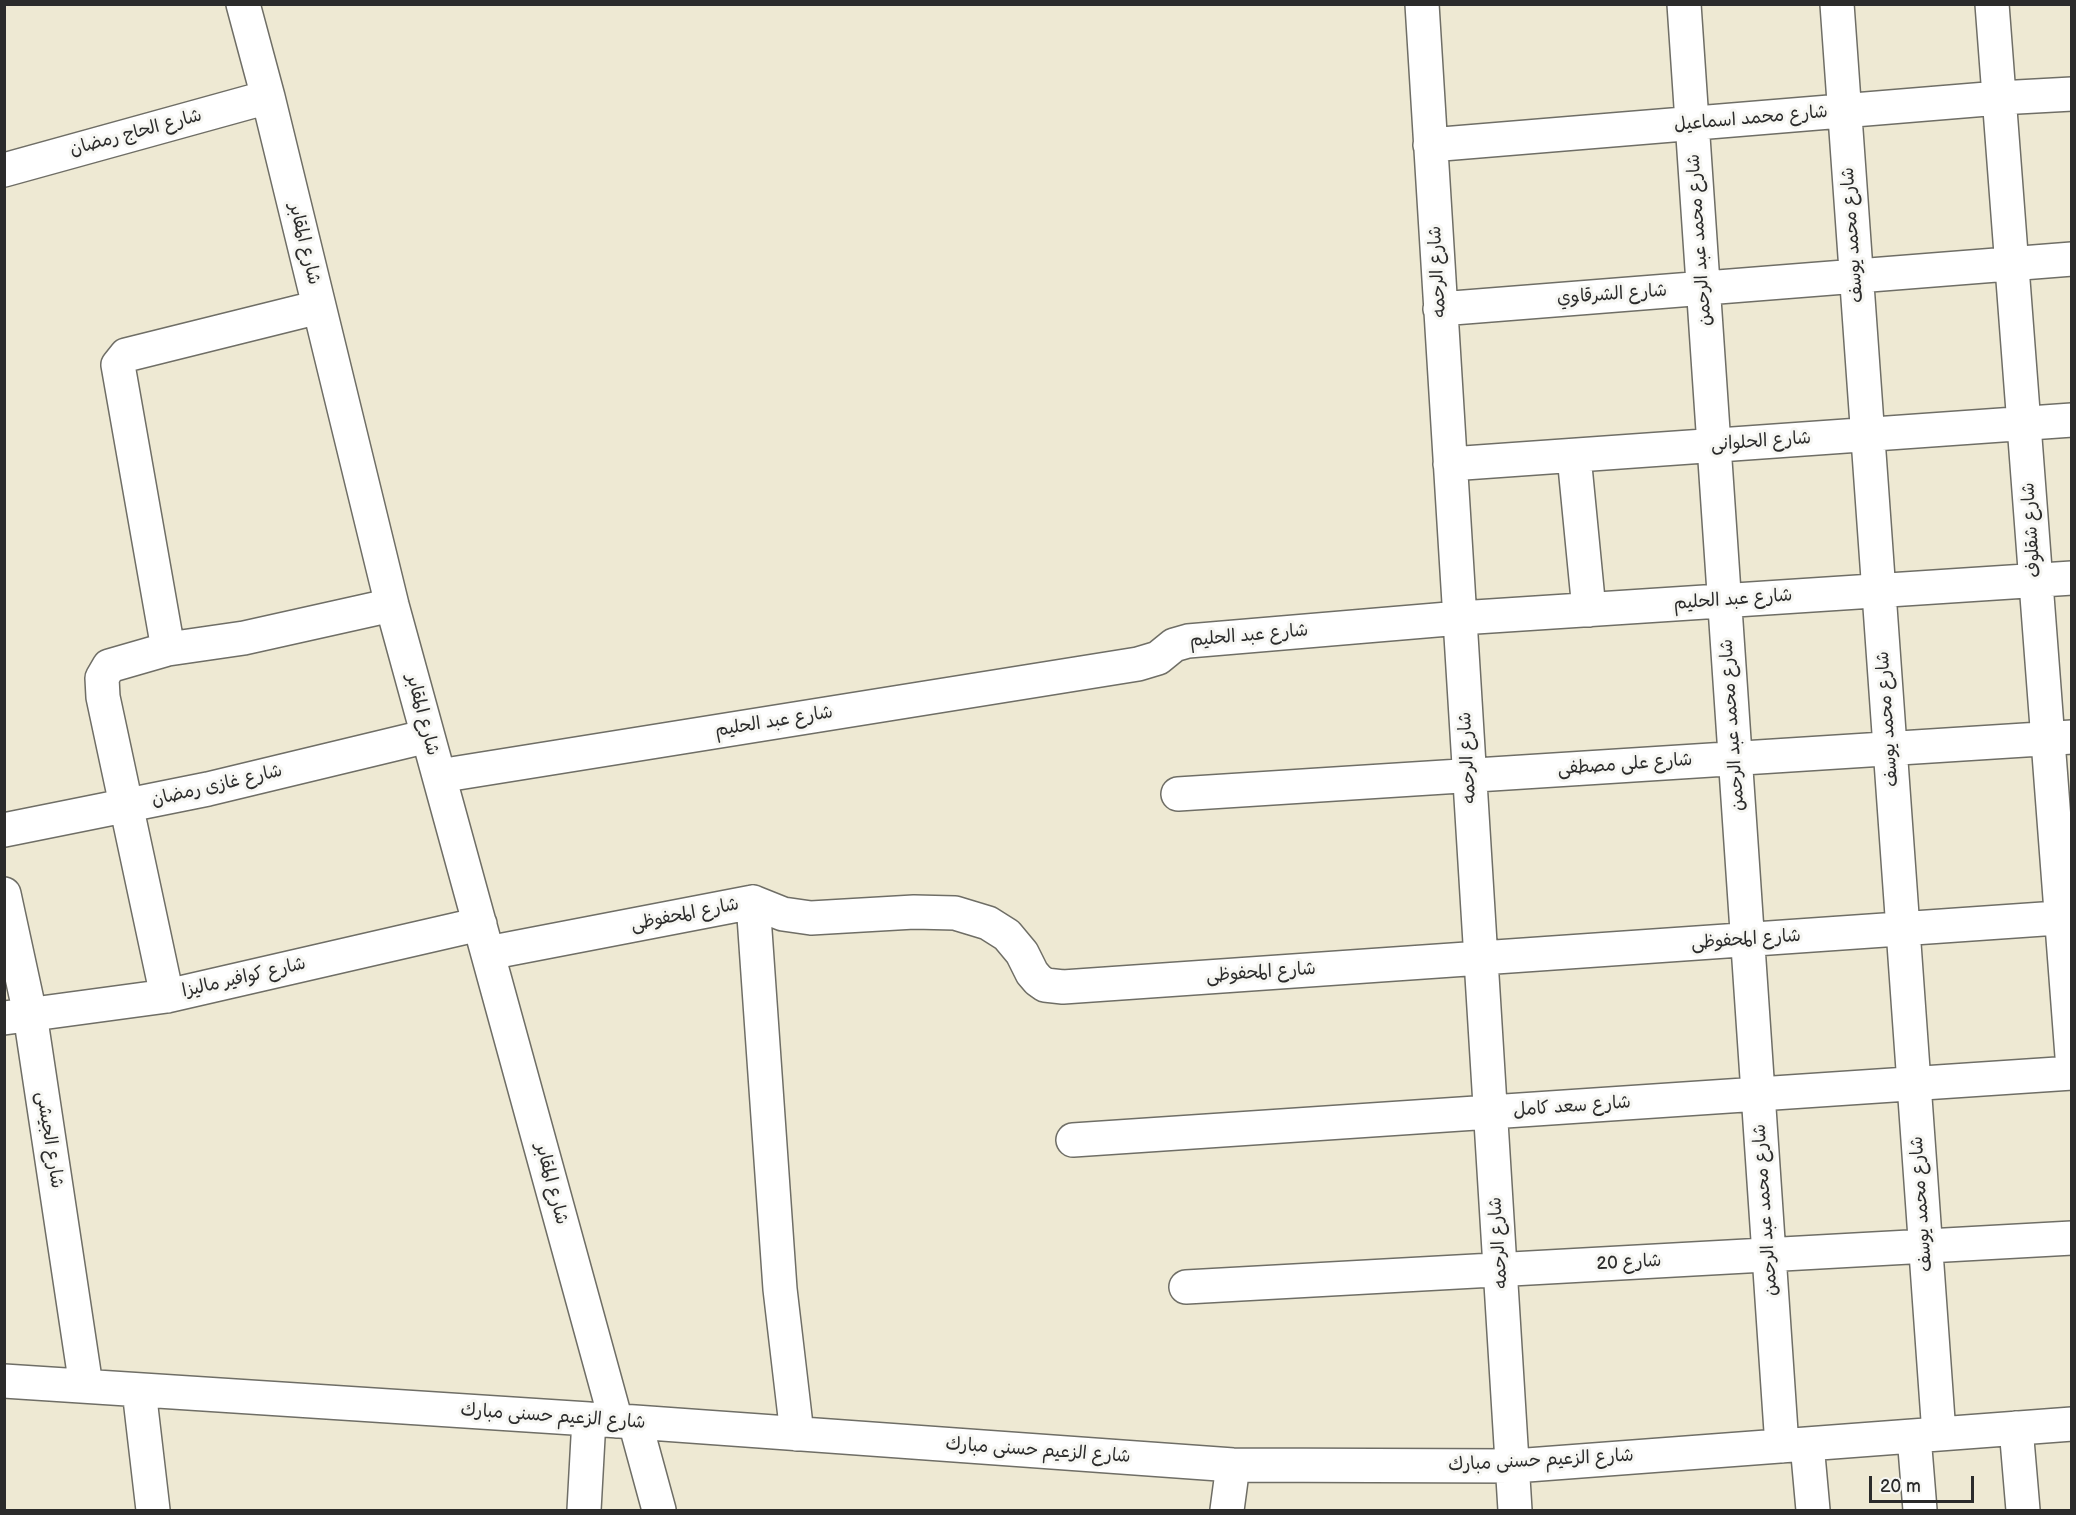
<!DOCTYPE html>
<html>
<head>
<meta charset="utf-8">
<style>
	body { margin:0 }
	#map { position:relative; width:2076px; height:1515px; overflow:hidden; background:#eee9d3; font-family:"Balsamiq Sans",sans-serif }
	canvas { display:block }
	.frame { position:absolute; inset:0; border:6px solid #2b2b2b; pointer-events:none }
	.scale { position:absolute; left:1869px; top:1476px; width:105px; height:27px; box-sizing:border-box; border:3px solid #2b2b2b; border-top:0; padding-left:8px; font-size:18px; line-height:21px; white-space:nowrap; color:#2b2b2b; -webkit-text-stroke:4px #f6f6f2; paint-order:stroke }
</style>
</head>
<body>
<div id="map">
<canvas width="2076" height="1515"></canvas>
<div class="frame"></div>
<div class="scale">20 m</div>
</div>
<script>
const g = document.querySelector('canvas').getContext('2d');
g.lineJoin = 'round';
function shape(rows) {
  const path = new Path2D();
  for (const r of rows) {
    path.moveTo(r[0], r[1]);
    for (let i = 2; i < r.length; i += 2) path.lineTo(r[i], r[i + 1]);
  }
  return path;
}
function strokePath(path, color, width, dash) {
  g.strokeStyle = color;
  g.lineWidth = width;
  g.lineCap = dash ? 'butt' : 'round';
  g.setLineDash(dash || []);
  g.stroke(path);
}
function label(font, color, halo, rows, align = 'center') {
  g.font = font + ' "Balsamiq Sans","Playpen Sans Arabic",sans-serif';
  g.lineWidth = 6;
  g.setLineDash([]);
  g.textBaseline = 'middle';
  g.strokeStyle = halo;
  g.fillStyle = color;
  for (const [text, x, y, turn = 0] of rows) {
    g.save();
    g.translate(x, y);
    g.rotate((+turn || 0) * Math.PI / 180);
    g.textAlign = isNaN(turn) ? turn : align;
    if (halo) g.strokeText(text, 0, 0);
    g.fillText(text, 0, 0);
    g.restore();
  }
}
const minor = shape([
	[243,4,268,97,392,605,616,1421],
	[1422,4,1515,1510],
	[1684,4,1782,1446],
	[1837,4,1939,1434],
	[1992,4,2072,1056],
	[1430,145,1999,98,2072,94],
	[4,170,268,97],
	[1440,309,2072,259],
	[1574,456,1589,610],
	[1450,464,2072,420],
	[168,649,118,365,126,355,319,307],
	[439,776,1138,664,1158,658,1174,645,1188,641,1460,618,2072,578],
	[1178,794,2072,737],
	[4,830,208,789,428,736],
	[4,894,30,1014,86,1386],
	[753,902,780,1289,797,1434],
	[488,953,753,902,783,914,811,918,914,912,955,913,988,923,1007,935,1022,953,1032,973,1038,980,1045,985,1063,987,2072,917],
	[167,996,103,697,102,678,109,666,168,649,244,638,392,605],
	[4,1018,167,996,480,924],
	[1073,1140,2072,1073],
	[1186,1287,2072,1238],
	[4,1381,635,1422,1233,1465,1514,1466,2072,1424],
	[139,1390,153,1510],
	[635,1422,659,1510],
	[2016,1428,2023,1510],
	[1914,1436,1920,1510],
	[1807,1444,1813,1510],
	[584,1510,589,1419],
	[1227,1510,1233,1465]
]);
strokePath(minor, '#6f6e66', 36);
strokePath(minor, '#fff', 33);
label('18px', '#2b2b2b', '#f6f6f2', [
	["شارع محمد اسماعيل",1751,119,-5],
	["شارع الحاج رمضان",136,133,-15],
	["شارع محمد يوسف",1853,235,-94],
	["شارع محمد عبد الرحمن",1700,240,-94],
	["شارع المقابر",304,244,76],
	["شارع الرحمه",1438,272,-93],
	["شارع الشرقاوي",1612,295,-4],
	["شارع الحلوانى",1761,442,-4],
	["شارع شقلوف",2032,530,-94],
	["شارع عبد الحليم",1733,600,-4],
	["شارع عبد الحليم",1249,636,-5],
	["شارع المقابر",422,715,75],
	["شارع محمد يوسف",1888,719,-94],
	["شارع عبد الحليم",774,722,-9],
	["شارع محمد عبد الرحمن",1733,725,-94],
	["شارع الرحمه",1468,758,-93],
	["شارع على مصطفى",1625,765,-4],
	["شارع غازى رمضان",217,786,-13],
	["شارع المحفوظى",685,915,-11],
	["شارع المحفوظى",1746,940,-4],
	["شارع المحفوظى",1261,973,-4],
	["شارع كوافير ماليزا",244,978,-13],
	["شارع سعد كامل",1572,1107,-4],
	["شارع الجيشى",49,1140,81],
	["شارع المقابر",551,1184,75],
	["شارع محمد يوسف",1922,1204,-94],
	["شارع محمد عبد الرحمن",1766,1210,-94],
	["شارع الرحمه",1499,1243,-94],
	["شارع 20",1629,1263,-3],
	["شارع الزعيم حسنى مبارك",553,1417,4],
	["شارع الزعيم حسنى مبارك",1038,1451,4],
	["شارع الزعيم حسنى مبارك",1541,1461,-3]
]);
</script>
</body>
</html>
